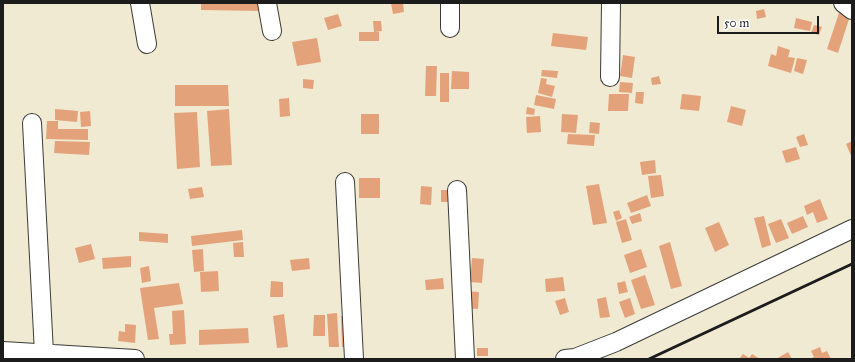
<!DOCTYPE html>
<html>
<head>
<meta charset="utf-8">
<style>
	body { margin:0 }
	#map { position:relative; width:855px; height:362px; overflow:hidden; background:#efead1; font-family:"IM FELL Great Primer",serif }
	canvas { display:block }
	.frame { position:absolute; inset:0; border:4px solid #1c1c1c; pointer-events:none }
	.scale { position:absolute; left:717px; top:16px; width:102px; height:18px; box-sizing:border-box; border:2px solid #1c1c1c; border-top:0; padding-left:5px; font-size:12px; line-height:14px; white-space:nowrap; color:#1c1c1c; -webkit-text-stroke:3px #fff; paint-order:stroke }
</style>
</head>
<body>
<div id="map">
<canvas width="855" height="362"></canvas>
<div class="frame"></div>
<div class="scale">50 m</div>
</div>
<script>
const g = document.querySelector('canvas').getContext('2d');
g.lineJoin = 'round';
function fillPath(path, color) {
  g.fillStyle = color;
  g.fill(path, 'evenodd');
}
function shape(rows) {
  const path = new Path2D();
  for (const r of rows) {
    path.moveTo(r[0], r[1]);
    for (let i = 2; i < r.length; i += 2) path.lineTo(r[i], r[i + 1]);
  }
  return path;
}
function strokePath(path, color, width, dash) {
  g.strokeStyle = color;
  g.lineWidth = width;
  g.lineCap = dash ? 'butt' : 'round';
  g.setLineDash(dash || []);
  g.stroke(path);
}
fillPath(shape([
	[201,3,263,3,263,11,201,10],
	[391,3,403,3,404,12,393,14],
	[764,9,766,17,757,19,756,11],
	[839,13,850,16,838,53,827,49],
	[338,14,342,26,328,30,324,18],
	[796,18,812,22,810,31,794,28],
	[373,21,381,21,382,31,375,32,379,32,379,41,359,41,359,32,374,32],
	[814,25,822,27,819,35,811,33],
	[553,33,588,37,586,50,551,46],
	[317,38,321,62,297,66,292,42],
	[778,46,790,50,788,57,795,58,791,73,768,66,771,54,776,56],
	[623,55,635,57,632,78,620,76],
	[797,58,807,60,803,74,794,71],
	[426,66,437,66,436,96,425,96],
	[542,70,558,71,557,78,541,76],
	[452,71,469,72,469,89,451,89],
	[440,73,449,73,449,102,440,102],
	[659,76,661,84,652,85,651,78],
	[541,78,547,79,546,84,555,86,552,97,538,93],
	[303,79,314,80,313,89,303,88],
	[620,82,633,83,632,93,619,92],
	[175,85,228,85,229,106,175,106],
	[636,92,644,92,643,104,635,103],
	[609,94,629,94,628,111,608,111],
	[682,94,701,96,699,111,680,109],
	[536,95,556,99,554,109,534,105],
	[289,98,290,116,280,117,279,99],
	[731,106,746,110,742,126,727,122],
	[527,107,535,109,534,115,526,114],
	[55,109,78,111,77,122,55,120],
	[229,109,232,165,211,166,207,111],
	[90,111,91,126,81,127,80,112],
	[197,112,200,167,177,169,174,113],
	[361,114,379,114,379,134,361,134],
	[562,114,578,115,576,133,561,132],
	[540,116,541,132,527,133,526,117],
	[47,121,58,121,58,129,88,129,88,140,46,139],
	[590,122,600,123,599,134,589,133],
	[568,134,595,135,594,146,567,144],
	[804,134,808,145,800,147,796,137],
	[55,141,90,142,89,155,54,153],
	[852,141,852,158,846,144],
	[796,147,800,159,786,163,782,151],
	[655,160,656,173,642,175,640,162],
	[661,175,664,196,651,198,648,176],
	[359,178,380,178,380,198,359,198],
	[599,184,607,223,593,225,586,186],
	[421,186,432,187,431,205,420,204],
	[202,187,204,197,190,199,188,189],
	[441,190,448,190,448,202,441,202],
	[647,195,651,206,631,213,627,203],
	[820,199,828,219,817,223,813,212,807,215,804,206],
	[619,210,622,218,616,221,613,212],
	[640,213,642,221,632,224,629,217],
	[764,216,771,245,762,248,754,218],
	[803,216,808,227,792,234,787,223],
	[626,219,632,240,622,243,616,222],
	[781,219,789,238,776,243,768,224],
	[719,222,729,245,715,252,705,228],
	[242,230,243,240,192,246,191,236],
	[139,232,168,234,168,243,139,241],
	[243,242,244,257,234,257,233,243],
	[670,242,682,286,671,289,659,246],
	[91,244,95,259,79,263,75,248],
	[203,249,204,271,194,272,192,250],
	[641,249,647,267,630,273,624,255],
	[131,256,131,267,103,269,102,258],
	[309,258,310,269,292,271,290,260],
	[472,258,484,259,482,283,470,282],
	[149,266,151,281,142,283,140,268],
	[218,271,219,291,201,292,200,272],
	[645,275,655,305,641,309,631,280],
	[563,277,565,291,546,292,545,279],
	[443,278,444,289,426,290,425,280],
	[271,281,283,282,283,297,270,297],
	[625,281,628,292,619,294,617,283],
	[179,283,183,304,154,308,159,339,148,340,140,288],
	[466,291,479,292,478,309,465,308],
	[606,297,610,317,600,318,597,299],
	[565,298,569,312,560,315,555,301],
	[630,298,635,314,625,318,619,302],
	[184,310,186,344,170,345,169,334,173,334,172,311],
	[337,313,339,347,329,347,327,314],
	[284,314,288,347,277,348,273,316],
	[314,315,325,315,325,336,313,336],
	[341,316,350,316,351,347,342,347],
	[125,324,136,325,135,343,118,341,119,331,125,332],
	[248,328,249,343,199,345,199,330],
	[820,347,822,353,827,351,831,359,809,359,814,357,811,351],
	[477,348,488,348,488,356,477,356],
	[788,352,792,359,776,359],
	[743,354,749,358,752,354,760,359,739,359]
]), '#e4a27b');
const minor = shape([
	[140,3,147,44],
	[267,3,272,31],
	[843,3,852,10],
	[450,28,450,3],
	[610,77,611,3],
	[32,123,44,353],
	[345,182,354,359],
	[457,190,465,359],
	[3,351,135,359],
	[565,359,575,358,616,342,852,229]
]);
strokePath(minor, '#3c3b37', 20);
strokePath(minor, '#fff', 18);
strokePath(shape([
	[649,359,852,264]
]), '#1c1c1c', 3);
</script>
</body>
</html>
